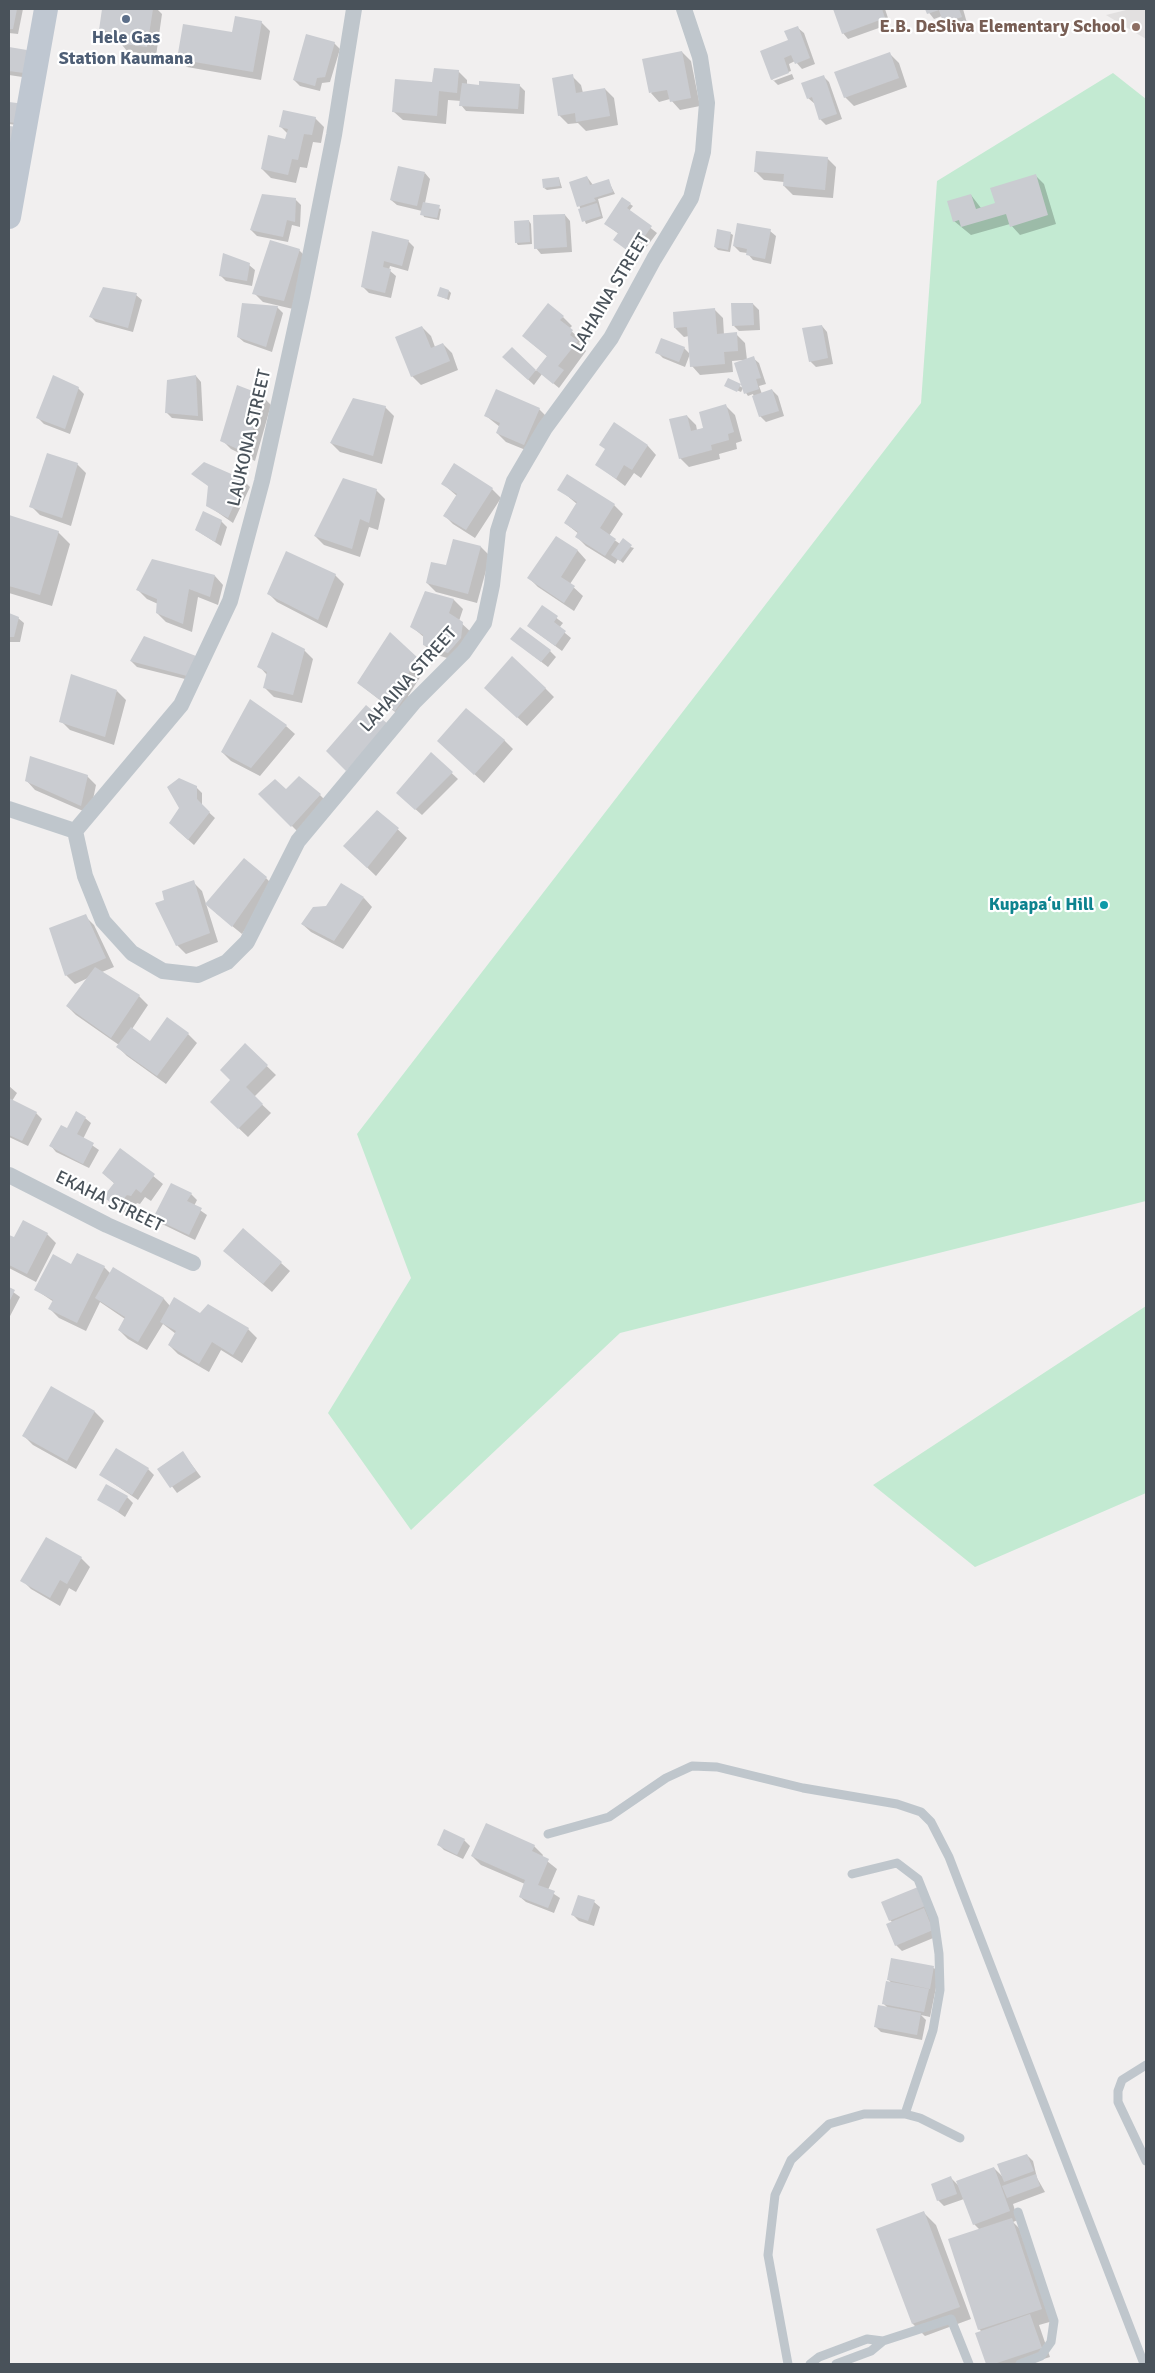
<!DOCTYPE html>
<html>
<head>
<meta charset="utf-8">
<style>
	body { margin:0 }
	#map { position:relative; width:1155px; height:2373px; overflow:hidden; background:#f1efef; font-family:Signika,sans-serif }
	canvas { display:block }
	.frame { position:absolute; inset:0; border:10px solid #49525a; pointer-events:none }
</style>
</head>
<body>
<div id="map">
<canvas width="1155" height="2373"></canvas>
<div class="frame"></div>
</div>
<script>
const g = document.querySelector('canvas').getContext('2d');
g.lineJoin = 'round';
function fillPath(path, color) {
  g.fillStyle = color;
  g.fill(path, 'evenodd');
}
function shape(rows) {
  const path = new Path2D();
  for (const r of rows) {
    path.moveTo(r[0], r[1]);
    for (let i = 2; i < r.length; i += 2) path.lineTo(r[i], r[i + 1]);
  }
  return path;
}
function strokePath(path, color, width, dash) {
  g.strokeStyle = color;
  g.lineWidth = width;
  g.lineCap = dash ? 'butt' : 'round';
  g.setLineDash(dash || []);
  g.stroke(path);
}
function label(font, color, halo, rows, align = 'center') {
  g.font = font + ' Signika,sans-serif';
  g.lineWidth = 4.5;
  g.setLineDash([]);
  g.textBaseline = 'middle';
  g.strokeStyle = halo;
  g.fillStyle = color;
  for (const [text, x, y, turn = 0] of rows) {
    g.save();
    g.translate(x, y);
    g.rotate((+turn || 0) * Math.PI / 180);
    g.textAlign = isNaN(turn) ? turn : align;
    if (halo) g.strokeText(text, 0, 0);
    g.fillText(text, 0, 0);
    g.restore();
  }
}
fillPath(shape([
	[1130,9,1146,9,1146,39,1106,15]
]), '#e2e0e0');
fillPath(shape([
	[1113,73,1146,99,1146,1201,620,1333,411,1530,328,1413,411,1278,357,1134,921,403,937,181],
	[1146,1306,1146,1493,975,1567,873,1485]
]), '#c3ead2');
fillPath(shape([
	[9,9,23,9,18,34,9,33],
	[104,9,157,9,162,14,156,56,127,51,118,40,109,39,100,30],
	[834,9,885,9,890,24,848,39,843,33],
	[926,9,963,9,967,23,950,28,942,16,934,19],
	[261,22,270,31,261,80,187,67,178,58],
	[798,28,804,33,815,64,802,69,795,61,789,64,791,71,773,78,773,81,792,74,794,79,778,85,772,79,789,41],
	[334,43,340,49,330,82,322,83,320,91,300,86,294,80],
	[9,49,27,51,29,78,9,75],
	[682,52,691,61,700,106,680,110,670,99,659,102,651,93],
	[890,54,899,63,907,87,854,106,845,97],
	[458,71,467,80,467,85,481,87,519,85,525,91,524,114,466,111,461,105,461,101,448,100,446,124,403,120,394,112,434,83],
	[572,76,581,85,583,93,605,89,614,98,618,125,586,131,578,123,568,124,559,115],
	[823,76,829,82,842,119,826,125,820,119,815,104,808,98],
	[9,103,24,105,24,126,9,124],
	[315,118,324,127,321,143,313,142,307,168,300,167,296,183,271,178,262,169,286,141,288,134,280,126],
	[827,158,836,167,833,198,793,195,784,186,784,182,764,180,755,171],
	[425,173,430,179,425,203,441,209,439,220,424,217,422,211,397,205,391,200],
	[1035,175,1044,184,1056,224,1020,235,1010,224,971,235,954,221,971,195,981,208,997,204],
	[587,177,593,185,608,180,615,194,598,199,603,218,586,224,571,183],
	[559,178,562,188,547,190,544,188],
	[295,199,301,205,300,227,292,225,288,242,257,236,251,230],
	[630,204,633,206,629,211,657,233,638,258,615,240,619,234,608,226],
	[565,215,570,221,572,252,541,254,536,248],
	[529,221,531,224,532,244,518,245,516,242],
	[770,231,776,236,771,264,753,260,747,253,740,252,734,246],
	[730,233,733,235,730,252,718,250,715,247],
	[408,241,414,247,408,271,390,266,389,270,396,276,391,298,369,293,363,287,368,255],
	[299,250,308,259,293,309,263,302,254,293],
	[249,265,255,270,252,286,226,281,220,275],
	[449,291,451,293,449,300,439,296],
	[136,295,142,300,133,332,96,322,90,316],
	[753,304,759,310,760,330,739,331,734,326],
	[277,307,283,313,272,352,244,342,238,337],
	[714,309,723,318,724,335,736,334,745,343,747,360,753,358,759,363,766,384,759,386,762,394,772,390,778,396,784,416,766,422,760,416,753,394,748,396,746,393,743,360,732,361,733,372,700,375,692,366,689,336,684,337,675,328],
	[563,317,572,326,569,329,581,340,579,343,586,351,559,388,542,374,534,385,510,363,512,349,536,371,548,357,523,336],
	[822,326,827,332,833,364,816,367,810,361],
	[422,327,431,336,435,347,443,344,452,353,458,370,421,385,412,376],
	[684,348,690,354,685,367,663,358,657,352],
	[196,376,201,382,203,421,172,418,166,412],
	[729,380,743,388,741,392,727,386],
	[78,388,84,394,70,434,44,424,38,418],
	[262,396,271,405,255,461,231,449,222,440],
	[726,406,735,415,742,441,736,443,737,449,719,454,720,459,689,467,680,458,687,416,696,425,697,430,705,428],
	[385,407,394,416,382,464,340,452,331,443],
	[539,409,548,418,533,453,506,442,497,433,500,427,486,416],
	[615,424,648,446,656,455,641,478,634,473,625,486,596,464,606,450],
	[77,464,86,473,71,526,40,515,31,506],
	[455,465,492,489,501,498,475,538,453,524,444,515,457,496,443,484],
	[193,474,244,481,250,487,233,523,207,505,210,487],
	[568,476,614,505,623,514,609,536,620,544,634,548,623,563,618,559,615,564,586,546,577,537,579,534,565,523,577,504,559,489],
	[376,490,385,499,378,530,369,527,360,557,324,545,315,536],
	[9,516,58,532,70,544,52,606,9,593],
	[221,521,227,527,221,546,196,530],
	[556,538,578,551,586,560,570,584,583,596,574,611,538,587,529,578],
	[454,540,481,547,490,556,477,603,436,592,427,583,447,567],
	[335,575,344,584,327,628,277,602,268,593],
	[215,576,223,585,218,605,198,597,192,632,166,622,157,613,158,604,147,599,138,590],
	[425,592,454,600,463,609,459,621,472,633,457,661,434,654,424,645,425,638,412,627],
	[542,607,563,623,559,628,571,638,562,651,528,626],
	[9,614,18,618,24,623,20,642,9,642,9,646],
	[390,634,426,668,408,696,415,704,404,719,358,683],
	[144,637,193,681,137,667,131,661],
	[518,644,550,651,556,657,548,667],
	[304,650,313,659,302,703,274,697,265,688,267,675,259,666],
	[545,688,554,697,527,726,494,696],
	[117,691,126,700,114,745,70,730,61,721],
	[286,726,295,734,260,776,231,761,222,752],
	[504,740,513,749,484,783,448,750],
	[431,754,458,779,422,815,404,799],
	[87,776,96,785,90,814,35,790,26,780],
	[196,787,202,793,202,806,215,818,194,845,176,829,181,808],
	[286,791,320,795,329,804,301,835,260,794],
	[378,811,407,838,376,876,354,855],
	[266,878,275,887,242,934,216,913],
	[193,882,202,891,218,942,186,954,177,945,166,901],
	[364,898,372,907,343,949,311,932,302,924,327,907],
	[85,916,94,925,114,967,102,972,139,996,148,1005,132,1029,150,1043,188,1034,197,1043,166,1084,127,1056,118,1047,119,1045,76,1015,67,1006,88,978,75,984,66,975],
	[245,1045,276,1075,254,1097,271,1113,248,1137,211,1102,232,1080],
	[9,1086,17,1093,12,1101,36,1113,42,1119,28,1146,9,1137],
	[85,1118,91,1123,83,1139,99,1150,89,1168,56,1152,51,1146],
	[121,1150,163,1184,151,1201,145,1197,140,1204,137,1203,127,1215,105,1197,115,1184,103,1173],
	[191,1194,197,1200,194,1206,207,1215,195,1240,160,1223,155,1217],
	[47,1234,56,1243,36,1282,9,1268,9,1236,15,1239],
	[234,1260,281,1263,290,1271,272,1292],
	[72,1266,104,1267,111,1274,114,1269,164,1299,170,1306,248,1329,257,1338,242,1363,221,1350,209,1372,178,1354,169,1345,176,1334,163,1324,147,1350,128,1339,119,1330,125,1319,100,1302,86,1331,59,1318,50,1309,54,1302,36,1290],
	[9,1289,20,1297,9,1318],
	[52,1388,95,1412,104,1421,76,1469,33,1445,24,1436],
	[183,1453,201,1477,177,1493,159,1469],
	[148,1469,154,1475,138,1500,101,1475],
	[127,1497,133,1503,125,1517,99,1499],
	[46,1539,81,1558,90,1567,76,1592,69,1588,60,1606,31,1589,22,1580],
	[464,1840,470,1846,463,1859,444,1850,438,1844],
	[534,1846,543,1855,542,1857,557,1869,548,1890,560,1898,554,1913,526,1902,520,1897,525,1884,481,1865,472,1856],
	[917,1888,938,1936,902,1951,896,1945,893,1923,890,1920],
	[594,1902,600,1907,594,1926,579,1921,573,1915],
	[934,1968,939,1973,930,2017,921,2015,926,2020,922,2040,881,2032,875,2026,888,2008,883,2003,892,1984,889,1980],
	[1027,2155,1033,2161,1037,2178,1045,2192,1013,2204,1018,2220,1013,2222,1023,2232,1053,2321,1039,2325,1050,2357,1028,2364,987,2364,977,2334,982,2332,979,2329,980,2230,974,2224,964,2199,944,2206,938,2200,951,2178,960,2187,994,2168,1004,2178],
	[924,2213,936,2225,971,2319,925,2336,913,2324,878,2230]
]), '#0003');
fillPath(shape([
	[9,9,17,9,13,29,9,29],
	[102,9,153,9,147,47,117,43,118,33,99,30],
	[833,9,882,9,885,18,842,34],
	[925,9,959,9,962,17,943,23,939,10,927,14],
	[235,16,262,21,253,72,177,59,183,24,232,32],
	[798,26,810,58,795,64,791,55,784,58,789,73,771,80,760,51,788,40,784,31],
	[306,34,335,42,325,77,317,78,315,86,293,80],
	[9,47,27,50,24,73,9,71],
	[682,51,691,98,670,102,667,90,649,93,642,59],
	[890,52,899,78,844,98,834,72],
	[434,68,459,70,457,93,439,91,437,116,392,112,395,79,432,82],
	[573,74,576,93,605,88,610,116,576,122,575,113,558,116,552,78],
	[824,75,837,114,819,120,812,97,807,99,801,83],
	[479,81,520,84,518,109,459,106,462,83,479,85],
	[9,102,25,104,22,124,9,122],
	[283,110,316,117,312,135,304,134,298,160,292,159,288,175,261,169,268,135,285,139,288,129,279,127],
	[9,126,18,127,15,147,9,146],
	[756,151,828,157,825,190,783,186,784,174,754,172],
	[398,166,425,172,417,206,390,200],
	[1036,174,1048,215,1010,227,1006,214,961,227,959,220,953,222,947,201,971,194,976,209,995,203,990,188],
	[587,176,590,185,609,179,613,192,594,198,596,201,577,207,569,182],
	[559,177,560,186,543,188,542,179],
	[262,194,296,198,295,222,287,220,283,237,250,230],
	[622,197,631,203,627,208,652,226,632,254,613,240,618,233,604,224],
	[423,202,440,205,437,218,420,215],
	[597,203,601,216,582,222,578,209],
	[565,214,567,247,534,249,533,215],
	[529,220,530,242,515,243,514,221],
	[737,223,771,229,765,259,746,255,747,249,733,246],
	[717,229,731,232,728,250,714,247],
	[372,231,409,240,402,266,384,261,383,267,391,269,385,293,361,287],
	[270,240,300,249,284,301,252,294],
	[223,253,250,263,247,281,219,276],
	[103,287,137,293,128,328,89,317],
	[440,287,449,290,447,299,437,296],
	[242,303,278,306,266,347,237,337],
	[548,303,564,316,560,320,573,330,570,335,578,341,558,366,564,370,553,384,536,370,547,356,522,336],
	[731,303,753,303,754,325,732,326],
	[715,308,717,334,737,332,738,351,724,352,725,364,690,367,687,327,674,328,673,312],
	[822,325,828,358,809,362,802,328],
	[422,326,431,348,443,343,450,361,411,377,395,337],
	[661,338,685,347,679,362,655,353],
	[512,347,536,370,528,380,502,357],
	[754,356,761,378,756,379,759,389,744,394,734,363],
	[53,375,79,387,65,429,36,418],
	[196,375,198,416,165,413,167,380],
	[728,378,741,384,737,392,724,386],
	[237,385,263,395,246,453,220,441],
	[496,389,540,408,524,445,496,433,500,423,484,416],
	[772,389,779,411,759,417,752,396],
	[353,398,386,406,373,456,330,443],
	[726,404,734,432,728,434,729,440,711,445,712,450,679,459,669,419,687,415,691,431,703,428,699,412],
	[614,422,648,445,632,470,624,465,616,479,595,465,605,449,599,445],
	[47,453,78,463,62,518,29,507],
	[204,462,245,480,228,518,206,506,208,486,191,474],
	[454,463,493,488,466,530,443,516,457,494,441,484],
	[567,474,615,504,600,528,616,539,605,556,575,537,578,532,564,523,577,502,557,490],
	[343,478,377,489,369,523,360,519,352,549,314,536],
	[203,511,222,520,215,542,195,530],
	[9,515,59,531,40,595,9,586],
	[556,536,578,550,561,577,575,586,564,603,527,578],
	[623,538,632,545,620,561,611,555],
	[453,539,481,546,468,594,426,583,431,562,446,565],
	[286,551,336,574,318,620,267,594],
	[152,559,215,575,210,597,189,589,183,624,156,613,157,599,136,590],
	[425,591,454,599,449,613,463,622,461,638,448,653,423,645,423,635,410,627],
	[542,605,558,616,554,622,566,631,555,646,527,626],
	[9,613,19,617,14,637,9,637],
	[520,627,551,650,541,662,510,639],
	[272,632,305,649,293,695,263,688,267,672,257,667],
	[390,632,418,658,400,687,407,694,395,711,357,683],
	[144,636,196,656,187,676,130,661],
	[512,656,546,688,517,718,484,688],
	[71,674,117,690,105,737,59,722],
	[250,699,287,725,251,768,221,752],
	[366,705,389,725,346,771,326,751],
	[466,708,505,740,474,775,437,741],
	[431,752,453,772,415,810,396,793],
	[30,756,88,775,81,806,25,781],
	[299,776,321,794,291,827,258,794,275,779,286,789],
	[179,778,197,786,197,799,210,812,188,840,169,823,179,808,167,787],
	[377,810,399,828,367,868,343,846],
	[244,858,267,877,232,927,205,904],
	[194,880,210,933,176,946,155,903,164,900,162,891],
	[341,883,364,897,334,941,301,924,313,907,326,906],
	[86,914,106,958,65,976,49,928],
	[95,967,140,995,111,1038,66,1006],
	[167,1017,189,1033,157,1076,116,1047,131,1027,150,1041],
	[245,1043,268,1065,246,1087,263,1104,238,1129,210,1102,230,1080,220,1070],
	[9,1098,37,1112,22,1141,9,1135],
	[76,1111,86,1117,77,1134,94,1143,83,1164,49,1146,61,1125,67,1128],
	[120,1148,155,1174,141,1193,136,1189,131,1196,127,1195,117,1207,103,1197,114,1183,102,1173],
	[171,1183,192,1193,187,1201,202,1208,189,1235,153,1218],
	[23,1220,48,1233,27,1274,9,1265,9,1235,14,1237],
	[243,1228,282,1262,263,1284,223,1251],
	[77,1253,105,1266,77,1323,48,1309,53,1300,34,1290,53,1254,71,1264],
	[113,1267,164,1298,138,1342,118,1330,125,1317,95,1298],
	[9,1287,15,1290,9,1302],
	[174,1297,200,1313,208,1304,249,1328,233,1355,212,1342,199,1364,168,1345,176,1331,160,1322],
	[51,1386,95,1411,67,1461,22,1436],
	[116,1448,149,1468,132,1495,99,1475],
	[183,1451,196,1471,170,1488,157,1469],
	[106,1484,128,1496,118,1512,97,1500],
	[46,1537,82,1557,67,1584,60,1580,50,1598,20,1581],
	[486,1823,535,1845,532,1851,549,1859,538,1885,555,1891,548,1908,519,1897,525,1880,471,1856],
	[444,1829,465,1839,457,1855,437,1845],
	[918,1887,925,1906,889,1921,881,1902],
	[578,1895,595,1900,588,1921,571,1915],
	[924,1908,933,1930,895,1946,886,1924],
	[891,1958,934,1966,930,1989,887,1980],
	[886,1981,929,1989,924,2012,882,2004],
	[878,2005,921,2013,917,2035,874,2027],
	[1027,2154,1034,2171,1004,2182,997,2164],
	[994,2167,1010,2211,973,2225,956,2181],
	[1036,2174,1040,2186,1007,2198,1002,2186],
	[951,2176,957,2194,937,2201,931,2184],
	[924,2211,960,2307,912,2324,876,2229],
	[1012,2218,1042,2309,978,2330,948,2239],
	[1030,2314,1042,2348,994,2364,986,2364,975,2333]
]), '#caccd1');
strokePath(shape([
	[548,1834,609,1817,666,1778,692,1766,717,1767,803,1788,897,1804,921,1812,931,1822,949,1857,1144,2364],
	[852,1874,897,1863,918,1879,934,1919,939,1954,940,1990,933,2030,905,2114],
	[1146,2065,1122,2080,1118,2091,1118,2102,1146,2161],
	[1018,2212,1054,2321,1051,2342,1041,2356,1020,2364],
	[788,2364,768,2255,775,2195,791,2160,829,2124,864,2114,905,2114,920,2118,960,2138],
	[810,2364,819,2357,867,2339,883,2341],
	[836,2364,871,2351,883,2341,951,2319,969,2364]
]), '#bfc6cc', 9);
strokePath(shape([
	[9,809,75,831,85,876,103,921,132,953,163,971,198,975,227,962,247,942,298,841,414,702,464,652,484,623,492,585,498,531,514,481,545,428,611,338,654,259,691,198,703,152,707,103,700,57,684,9],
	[75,831,181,705,230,601,262,481,302,297,334,135,354,9],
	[9,1175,107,1225,193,1263]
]), '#bfc6cc', 16);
strokePath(shape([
	[9,217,46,9]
]), '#bfc7d1', 24);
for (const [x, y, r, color] of [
	[126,19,5,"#5c6f8a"],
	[1136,27,5,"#8d6e63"],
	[1104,905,5,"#0f9aa8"]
]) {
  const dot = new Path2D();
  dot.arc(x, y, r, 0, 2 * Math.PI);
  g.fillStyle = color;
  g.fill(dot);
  strokePath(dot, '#fff', 2);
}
label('bold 18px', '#785e54', '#fff', [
	["E.B. DeSliva Elementary School",1126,27]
], 'right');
label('bold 18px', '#4e5e75', '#fff', [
	["Hele Gas",126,38],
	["Station Kaumana",126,59]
]);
label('18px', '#49525a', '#fff', [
	["LAHAINA STREET",611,293,-59],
	["LAUKONA STREET",250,438,-77],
	["LAHAINA STREET",409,680,-48],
	["EKAHA STREET",109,1202,26]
]);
label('bold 18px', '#0d838f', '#fff', [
	["Kupapaʻu Hill",1094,905]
], 'right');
</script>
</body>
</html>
